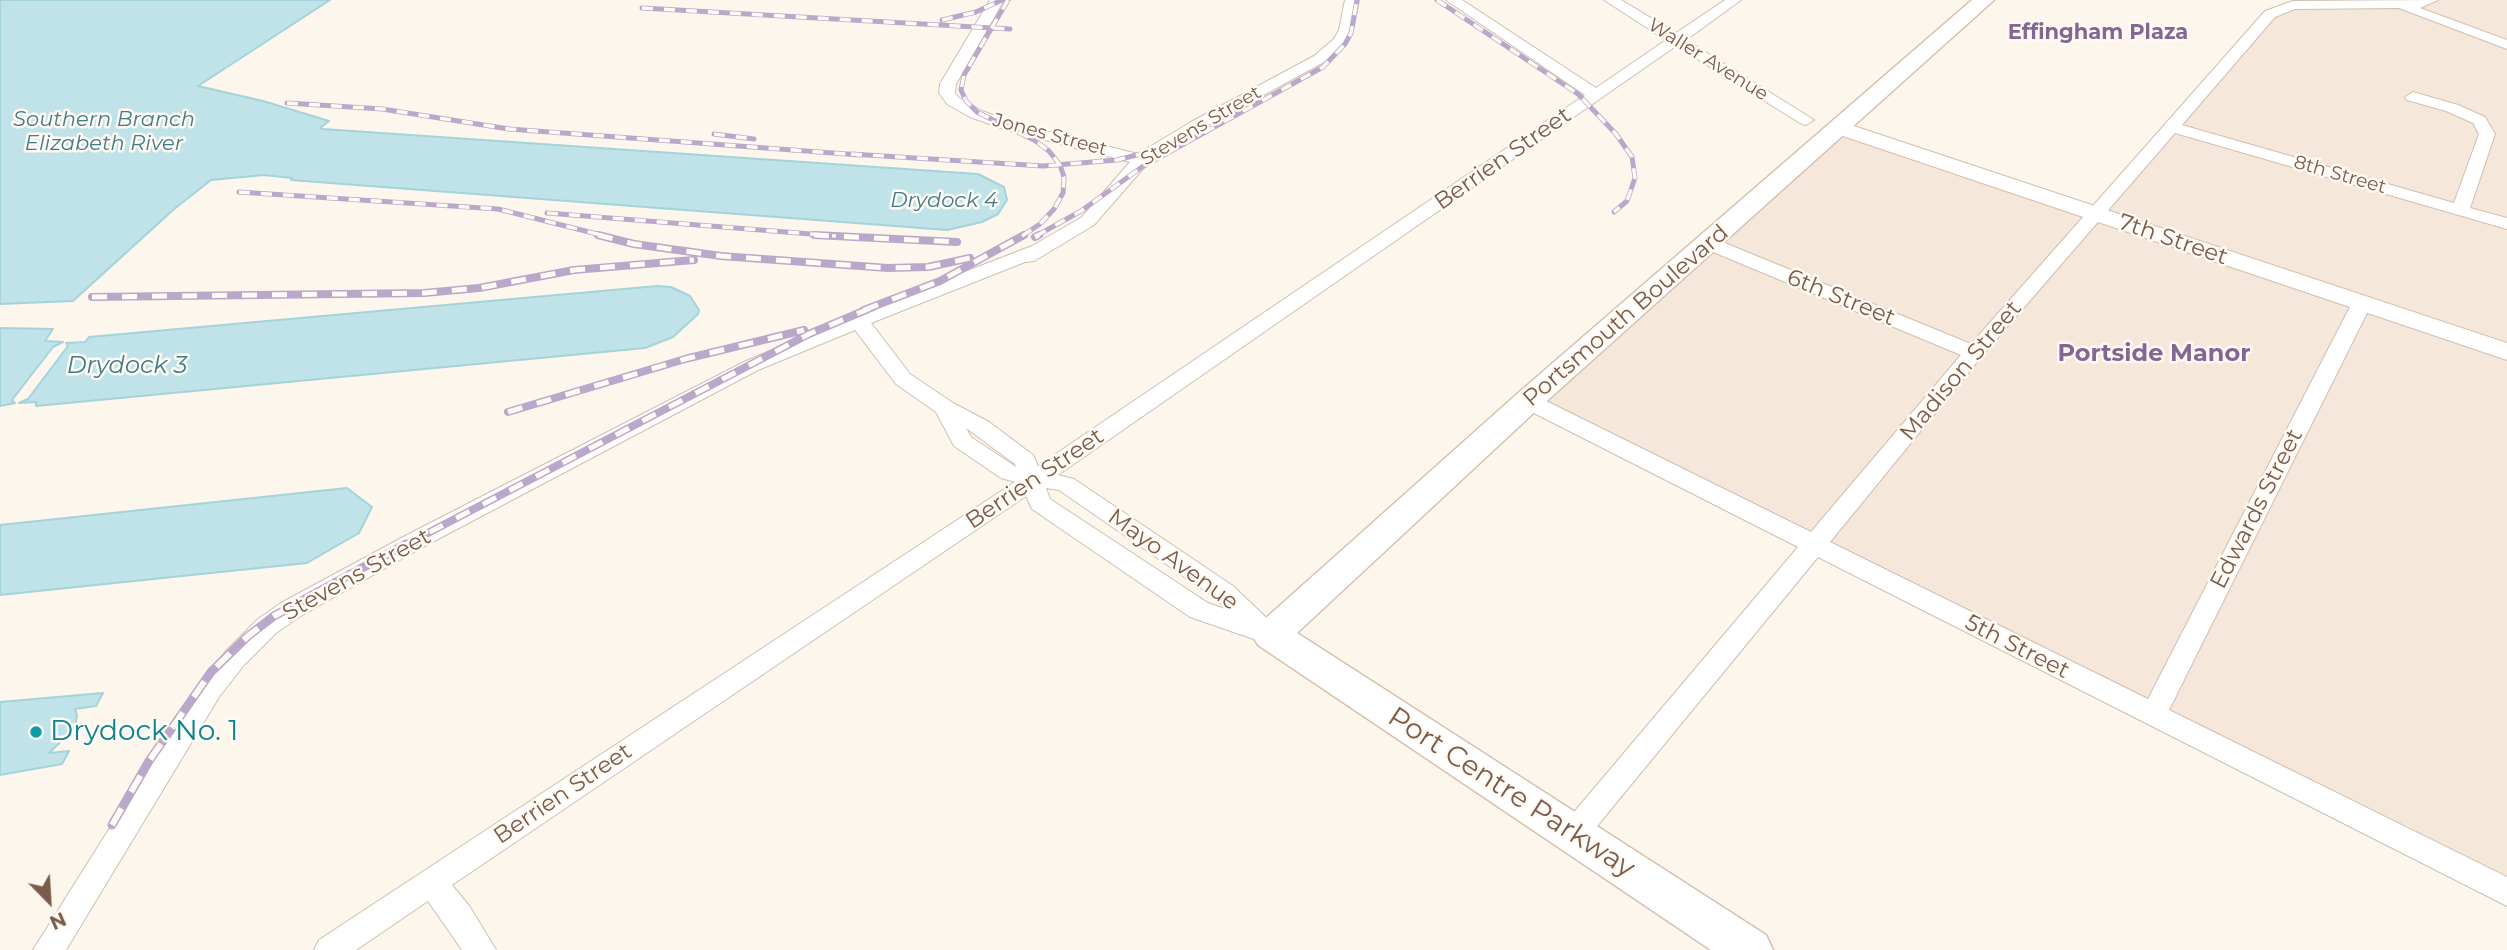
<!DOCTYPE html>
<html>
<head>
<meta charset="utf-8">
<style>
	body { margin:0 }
	#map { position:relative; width:2507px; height:950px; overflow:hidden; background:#fdf6ec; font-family:Montserrat,sans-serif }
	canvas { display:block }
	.north { position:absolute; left:14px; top:866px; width:70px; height:70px; -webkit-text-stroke:5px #fffaf3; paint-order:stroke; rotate:156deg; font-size:19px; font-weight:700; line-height:28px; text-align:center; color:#7a5c4d }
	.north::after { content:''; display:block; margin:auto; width:24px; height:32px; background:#7a5c4d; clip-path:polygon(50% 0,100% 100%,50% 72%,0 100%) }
</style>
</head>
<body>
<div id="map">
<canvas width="2507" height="950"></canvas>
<div class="north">N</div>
</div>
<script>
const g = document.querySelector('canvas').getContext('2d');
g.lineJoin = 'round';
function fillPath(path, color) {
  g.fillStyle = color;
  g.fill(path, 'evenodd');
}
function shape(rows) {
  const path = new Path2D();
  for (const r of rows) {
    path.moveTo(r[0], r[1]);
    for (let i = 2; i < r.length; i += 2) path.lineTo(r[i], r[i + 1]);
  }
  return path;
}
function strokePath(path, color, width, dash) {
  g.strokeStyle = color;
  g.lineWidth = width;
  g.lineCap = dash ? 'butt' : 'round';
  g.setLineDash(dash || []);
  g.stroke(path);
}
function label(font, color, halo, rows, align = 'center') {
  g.font = font + ' Montserrat,sans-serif';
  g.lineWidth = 5;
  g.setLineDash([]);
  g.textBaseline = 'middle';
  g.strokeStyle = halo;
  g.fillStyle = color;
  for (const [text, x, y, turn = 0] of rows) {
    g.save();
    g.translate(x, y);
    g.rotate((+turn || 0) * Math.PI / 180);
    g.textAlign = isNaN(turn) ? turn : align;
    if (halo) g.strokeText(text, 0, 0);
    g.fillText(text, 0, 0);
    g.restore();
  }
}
fillPath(shape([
	[2388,0,2507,0,2507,892,1528,401,1839,127,2098,214,2270,14,2293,5,2396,3]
]), '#f5e8da');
const water = shape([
	[0,0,330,0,198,86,263,101,329,121,320,128,323,129,978,174,1004,187,1007,200,998,214,982,222,947,230,291,180,292,178,264,175,211,180,173,210,73,301,0,304,0,0],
	[657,286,671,287,690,296,699,310,698,314,673,337,645,348,36,406,36,402,19,403,28,399,68,346,66,343,85,342,89,337,657,286],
	[0,328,53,329,45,341,63,342,53,347,12,400,15,403,0,406,0,328],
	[347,488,372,507,359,533,307,563,0,595,0,525,347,488],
	[103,693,96,706,75,709,77,715,75,728,49,753,69,751,62,764,0,775,0,702,103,693]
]);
fillPath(water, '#bfe3e8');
strokePath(water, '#a5d3da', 2);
const minor = shape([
	[990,0,1004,0,956,84,955,93,959,98,982,111,1018,124,1138,154,1191,122,1314,56,1334,39,1339,30,1345,0,1359,0,1353,30,1347,41,1324,62,1203,128,1147,164,1094,225,1034,261,1025,262,871,323,910,374,953,403,989,422,1033,455,1038,466,1585,95,1446,0,1462,0,1596,88,1666,40,1604,0,1621,0,1676,33,1725,0,1741,0,1686,40,1814,120,1806,125,1800,123,1676,46,1058,475,1074,479,1233,586,1275,626,1280,628,1284,635,1280,642,1271,645,1190,617,1032,509,1026,496,452,885,470,907,496,950,462,950,428,901,356,950,314,950,319,940,1015,482,1001,478,954,446,936,412,896,384,855,330,758,370,421,548,299,617,276,633,244,665,219,697,66,950,33,950,201,683,226,651,258,619,281,603,405,536,744,362,851,316,1032,246,1082,217,1130,162,1006,130,970,117,947,104,939,93,940,84,990,0],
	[966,428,1015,464,1016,467,971,437,966,428],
	[1046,488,1059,490,1215,598,1228,610,1208,603,1050,499,1046,488],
	[2438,0,2420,8,2507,40,2507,49,2399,8,2295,9,2275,17,2182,125,2454,203,2479,134,2473,123,2446,111,2407,100,2405,97,2413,92,2458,105,2485,117,2495,134,2470,208,2507,218,2507,229,2175,133,1981,357,1830,542,2148,699,2352,303,2362,297,2369,299,2372,303,2169,710,2507,877,2507,906,1818,557,1584,842,1574,846,1564,842,1559,833,1564,824,1798,547,1520,406,1517,401,1520,396,1536,396,1811,532,1961,355,1701,247,1699,243,1701,239,1715,239,1971,344,2265,11,2293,1,2438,0]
]);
const tertiary = shape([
	[1839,121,2507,343,2507,360,1831,132,1828,127,1831,122,1839,121]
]);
const secondary = shape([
	[1972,0,1994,0,1539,408,1297,633,1766,935,1773,950,1711,950,1258,645,1252,635,1258,625,1517,394,1972,0]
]);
strokePath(minor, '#d1beb0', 2);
strokePath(tertiary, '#d1beb0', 2);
strokePath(secondary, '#d6c0b0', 3);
fillPath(minor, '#fff');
fillPath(tertiary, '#fff');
fillPath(secondary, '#fff');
const railFar2 = shape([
	[1008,0,964,75,961,90,966,101,977,112,1034,140,1049,151,1060,165,1064,177,1063,193,1054,209,1040,224,1022,236],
	[1437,0,1578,94,1616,134,1632,157,1635,178,1627,201,1614,212],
	[642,8,1010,29],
	[942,20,976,12,1002,0],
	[287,103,382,109,509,129,860,155],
	[714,134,754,139],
	[851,154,1043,166,1117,160,1164,148],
	[239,192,498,209,605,236],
	[547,213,836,236],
	[1036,236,1081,211,1142,167,1323,67,1345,44,1351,33,1357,0]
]);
const railFar1 = shape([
	[598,235,634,244,721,256,888,268,928,267,970,258],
	[814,235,957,242],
	[1035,237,1039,235],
	[92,297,424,293,479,288,574,270,694,260],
	[864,310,940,281,1024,235],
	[508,412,685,359,804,330],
	[403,546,809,334,873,307]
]);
const rail = shape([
	[112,825,149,761,211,672,248,636,274,616,406,544]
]);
strokePath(railFar2, '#b9a8c9', 5);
strokePath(railFar1, '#b9a8c9', 8);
strokePath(rail, '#b9a8c9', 9);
strokePath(railFar2, '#fffaf3', 3.5, [11]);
strokePath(railFar1, '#fffaf3', 5, [15]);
strokePath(rail, '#fffaf3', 6, [19]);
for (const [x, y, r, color] of [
	[36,732,7,"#0f9aa8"]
]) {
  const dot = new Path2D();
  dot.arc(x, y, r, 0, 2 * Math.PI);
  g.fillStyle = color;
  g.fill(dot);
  strokePath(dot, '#fffaf3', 2.5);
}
label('19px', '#7a5c4d', '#fffaf3', [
	["Waller Avenue",1708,60,32],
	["Stevens Street",1201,126,-31],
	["Jones Street",1050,135,15],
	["8th Street",2340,175,16]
]);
label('bold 21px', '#846695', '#fffaf3', [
	["Effingham Plaza",2098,33]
]);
label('italic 21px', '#437c86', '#fffaf3', [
	["Southern Branch",104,120],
	["Elizabeth River",104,144],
	["Drydock 4",944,201]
]);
label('23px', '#7a5c4d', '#fffaf3', [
	["Berrien Street",1503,159,-35],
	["7th Street",2173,240,19],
	["6th Street",1841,298,22],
	["Portsmouth Boulevard",1626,316,-41],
	["Madison Street",1961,371,-50],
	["Berrien Street",1035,479,-34],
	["Edwards Street",2257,509,-63],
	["Mayo Avenue",1173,560,36],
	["Stevens Street",357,575,-29],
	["5th Street",2017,647,27],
	["Berrien Street",563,794,-34]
]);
label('bold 24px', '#846695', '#fffaf3', [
	["Portside Manor",2154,354]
]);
label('italic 24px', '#437c86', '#fffaf3', [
	["Drydock 3",127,366]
]);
label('28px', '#0d838f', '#fffaf3', [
	["Drydock No. 1",50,732]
], 'left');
label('28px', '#7a5c4d', '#fffaf3', [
	["Port Centre Parkway",1511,793,33]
]);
</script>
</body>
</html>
